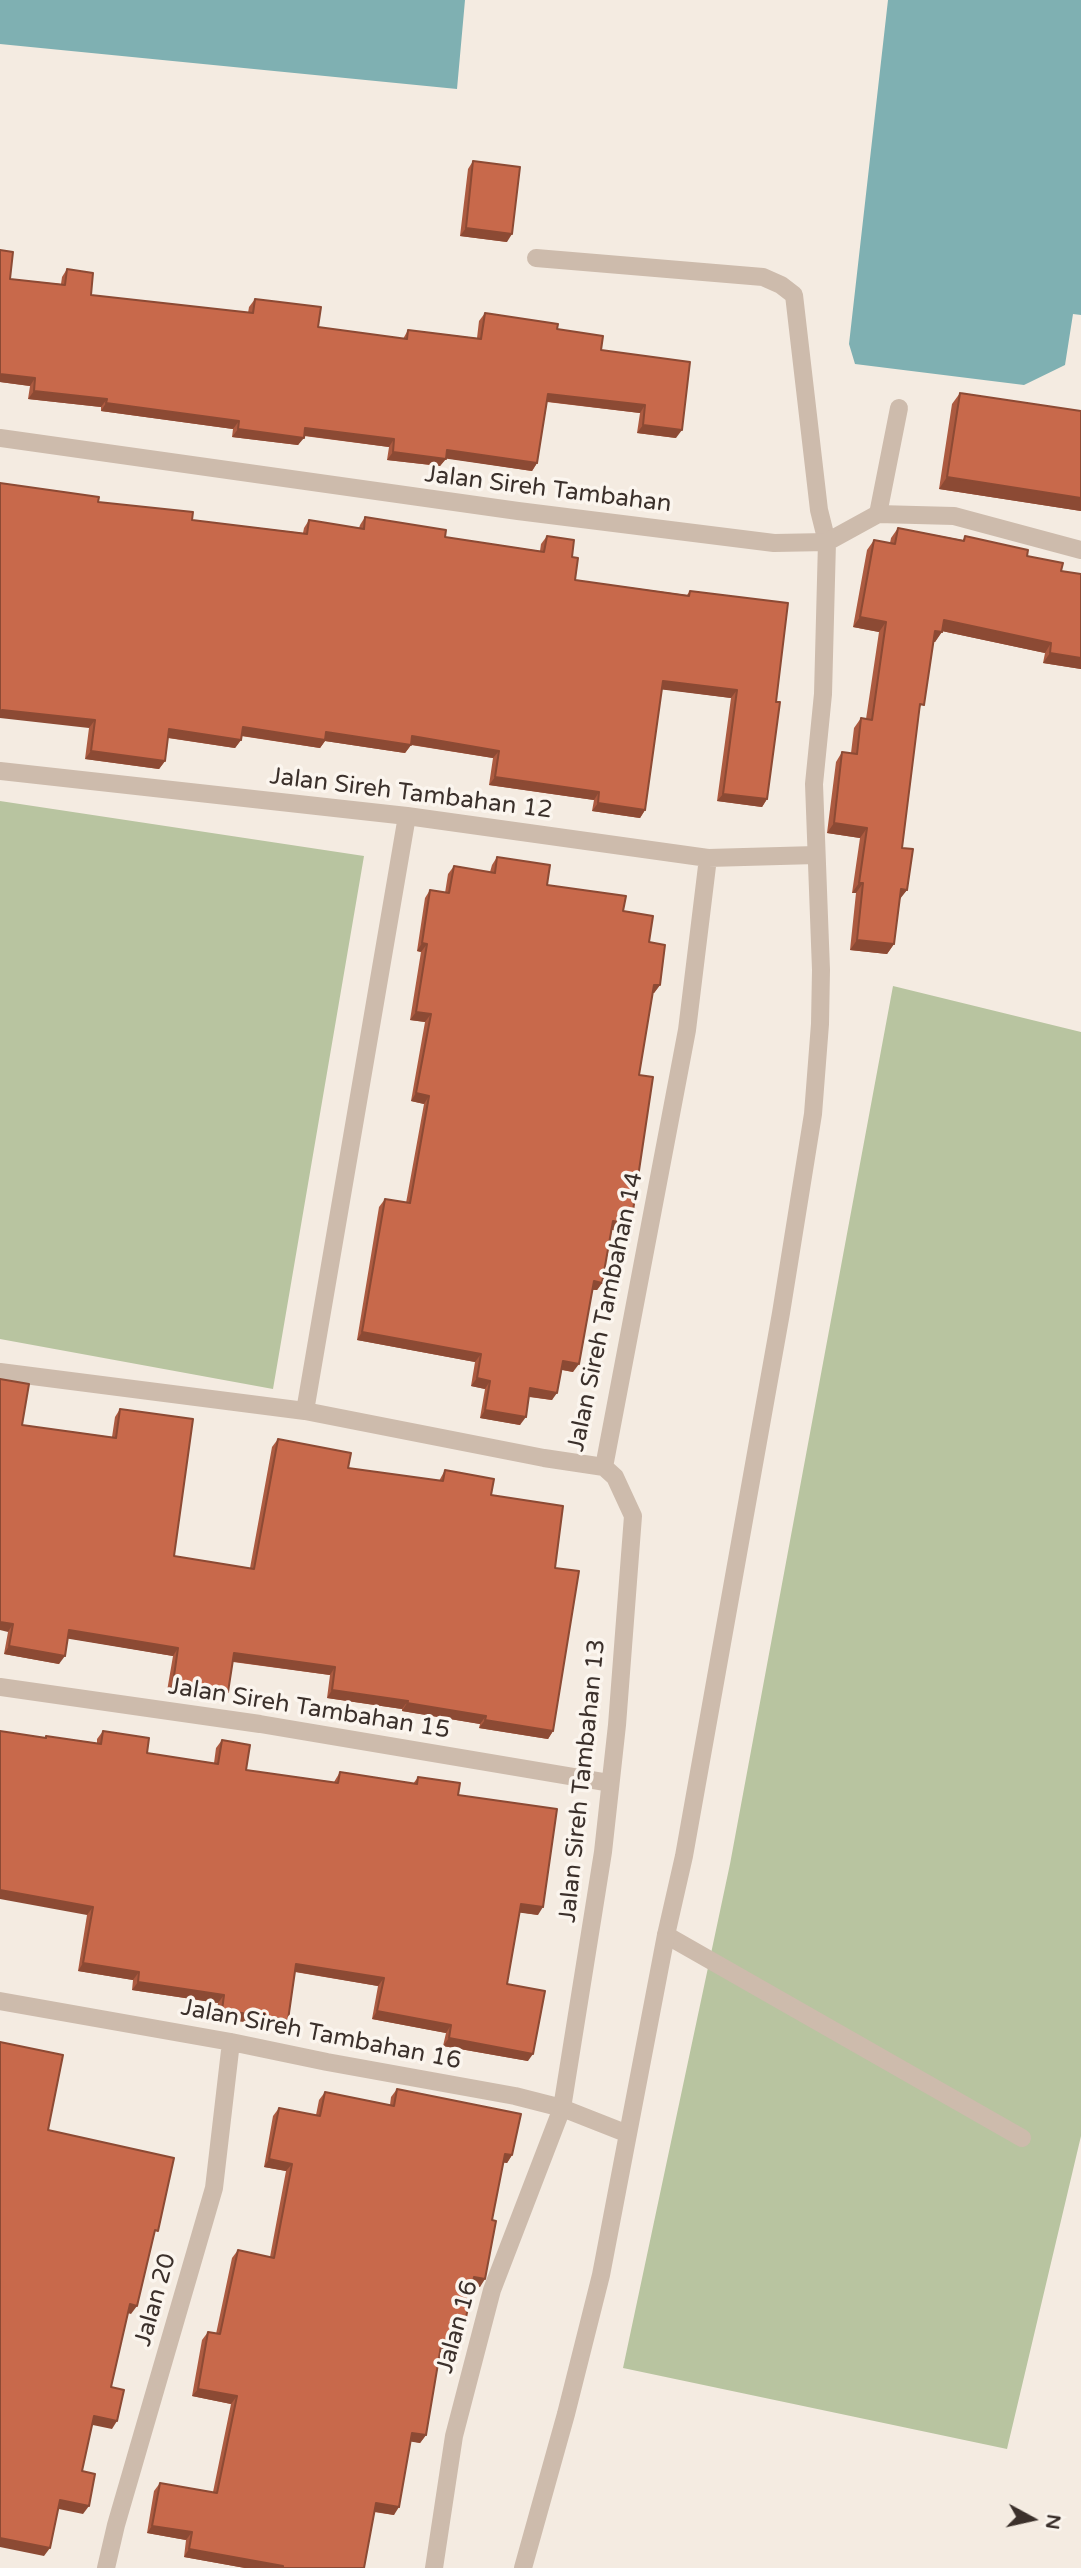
<!DOCTYPE html>
<html>
<head>
<meta charset="utf-8">
<style>
	body { margin:0 }
	#map { position:relative; width:1081px; height:2568px; overflow:hidden; background:#f4ebe1; font-family:"Varela Round",sans-serif }
	canvas { display:block }
	.north { position:absolute; left:997px; top:2484px; width:70px; height:70px; -webkit-text-stroke:5px #fbf5ee; paint-order:stroke; rotate:98deg; font-size:19px; font-weight:700; line-height:28px; text-align:center; color:#3b302b }
	.north::after { content:''; display:block; margin:auto; width:24px; height:32px; background:#3b302b; clip-path:polygon(50% 0,100% 100%,50% 72%,0 100%) }
</style>
</head>
<body>
<div id="map">
<canvas width="1081" height="2568"></canvas>
<div class="north">N</div>
</div>
<script>
const g = document.querySelector('canvas').getContext('2d');
g.lineJoin = 'round';
function fillPath(path, color) {
  g.fillStyle = color;
  g.fill(path, 'evenodd');
}
function shape(rows) {
  const path = new Path2D();
  for (const r of rows) {
    path.moveTo(r[0], r[1]);
    for (let i = 2; i < r.length; i += 2) path.lineTo(r[i], r[i + 1]);
  }
  return path;
}
function strokePath(path, color, width, dash) {
  g.strokeStyle = color;
  g.lineWidth = width;
  g.lineCap = dash ? 'butt' : 'round';
  g.setLineDash(dash || []);
  g.stroke(path);
}
function label(font, color, halo, rows, align = 'center') {
  g.font = font + ' "Varela Round",sans-serif';
  g.lineWidth = 7;
  g.setLineDash([]);
  g.textBaseline = 'middle';
  g.strokeStyle = halo;
  g.fillStyle = color;
  for (const [text, x, y, turn = 0] of rows) {
    g.save();
    g.translate(x, y);
    g.rotate((+turn || 0) * Math.PI / 180);
    g.textAlign = isNaN(turn) ? turn : align;
    if (halo) g.strokeText(text, 0, 0);
    g.fillText(text, 0, 0);
    g.restore();
  }
}
fillPath(shape([
	[0,801,364,856,273,1389,0,1339],
	[893,986,1081,1032,1081,2136,1007,2449,623,2368,730,1864]
]), '#b8c4a0');
fillPath(shape([
	[0,0,465,0,457,89,0,44],
	[888,0,1081,0,1081,315,1073,314,1065,365,1024,385,855,364,849,344]
]), '#7fb0b2');
strokePath(shape([
	[536,258,763,277,781,285,794,295,819,510,827,542],
	[878,514,899,408],
	[666,1935,1022,2138]
]), '#cdbbac', 18);
strokePath(shape([
	[0,438,518,511,774,543,827,542,878,514,954,516,1081,550],
	[0,771,407,816,708,858,816,855],
	[0,1372,305,1411,544,1458,604,1467],
	[305,1411,407,816],
	[604,1467,687,1030,708,858],
	[0,1687,260,1724,610,1783],
	[0,2001,231,2042,327,2062,515,2096,562,2108,628,2134],
	[106,2568,116,2525,214,2188,231,2042],
	[434,2568,454,2436,492,2290,562,2108,603,1852,617,1725,633,1516,615,1477,604,1467],
	[523,2568,566,2414,601,2275,666,1935,684,1856,781,1313,813,1114,820,1024,821,970,814,784,823,694,827,542]
]), '#cdbbac', 18);
fillPath(shape([
	[473,161,507,242,460,236,468,169],
	[0,250,10,279,61,284,62,277,67,269,91,295,248,313,249,307,255,299,318,327,403,339,408,330,477,338,479,321,485,313,557,329,601,350,676,438,637,433,640,413,547,402,537,463,532,471,446,458,440,466,387,460,389,447,304,436,298,445,232,437,233,429,101,411,101,407,28,399,30,386,0,382],
	[960,393,1081,411,1081,511,939,489,952,404],
	[98,502,192,520,303,533,304,528,309,520,359,528,360,525,365,517,445,537,540,551,541,544,547,536,572,557,575,580,687,595,690,591,776,702,767,799,762,807,717,801,731,698,662,689,645,810,640,818,592,811,594,800,489,785,493,758,411,745,405,753,325,741,320,748,241,736,241,740,235,748,168,738,165,761,159,769,85,759,89,728],
	[898,528,963,540,965,536,1027,556,1061,571,1081,574,1081,669,1043,663,1045,653,942,631,935,642,933,642,919,713,902,848,907,890,899,899,894,944,887,954,850,950,856,893,852,893,860,838,827,833,836,762,842,752,851,753,854,728,861,718,866,719,879,632,853,627,867,550,874,540,890,543,891,538],
	[497,857,547,885,623,911,649,942,660,985,654,993,653,993,639,1075,631,1224,625,1232,612,1230,602,1283,597,1290,592,1290,573,1372,562,1370,552,1400,529,1397,520,1425,480,1418,485,1389,471,1386,475,1362,357,1340,379,1207,385,1199,406,1203,424,1104,411,1101,425,1022,410,1020,421,952,417,951,425,898,430,890,445,893,448,874,454,866,490,872,492,865],
	[120,1409,174,1556,250,1568,272,1447,278,1439,348,1468,439,1481,445,1470,491,1495,555,1568,553,1731,548,1739,479,1728,480,1724,402,1711,402,1709,327,1698,330,1675,233,1662,228,1692,223,1699,167,1691,173,1656,68,1638,59,1664,4,1654,8,1632,22,1425,112,1437,115,1417],
	[103,1731,147,1753,214,1763,216,1748,222,1740,246,1770,334,1782,340,1772,413,1784,418,1777,458,1795,538,1915,519,1912,507,1984,528,2061,443,2046,446,2033,372,2019,378,1986,295,1972,288,2020,282,2027,216,2018,218,2003,132,1990,133,1980,78,1971,87,1915,45,1738,46,1736,97,1743,97,1739],
	[397,2089,512,2155,507,2163,503,2162,480,2287,473,2285,461,2343,455,2351,441,2348,426,2435,420,2443,411,2441,394,2515,374,2512,364,2568,245,2568,184,2557,186,2540,147,2533,154,2491,160,2483,213,2492,231,2404,192,2396,202,2340,208,2332,216,2334,232,2258,238,2250,270,2257,286,2171,264,2167,273,2116,279,2108,316,2115,319,2100,325,2092,390,2105,391,2097]
]), '#ac5a40');
fillPath(shape([
	[466,228,512,234,507,242,460,236],
	[0,374,35,378,30,386,0,382],
	[34,391,107,399,101,407,28,399],
	[548,394,645,405,640,413,542,401],
	[106,403,239,421,233,429,101,411],
	[643,425,682,430,676,438,637,433],
	[305,428,394,439,389,447,300,435],
	[238,429,304,438,298,445,232,437],
	[447,450,537,463,532,471,442,458],
	[393,452,446,459,440,466,387,460],
	[947,477,1081,498,1081,511,939,489],
	[860,617,886,622,879,632,853,627],
	[944,620,1051,643,1045,653,937,630],
	[935,631,942,632,935,642,928,641],
	[1050,653,1081,658,1081,669,1043,663],
	[663,681,737,690,731,698,658,689],
	[2,710,95,720,89,728,0,718,0,713],
	[243,727,326,732,411,745,405,753,325,741,320,748,237,735],
	[169,729,241,740,235,748,163,737],
	[412,736,499,751,493,758,407,744],
	[91,751,165,761,159,769,85,759],
	[495,777,599,792,594,800,489,785],
	[723,794,767,799,762,807,717,801],
	[598,803,645,810,640,818,592,811],
	[834,823,867,828,860,838,827,833],
	[859,883,863,883,856,893,852,893],
	[901,889,907,890,900,899,894,899],
	[857,940,894,944,887,954,850,950],
	[422,943,427,944,421,952,417,951],
	[654,985,660,985,654,993,649,992],
	[416,1012,431,1014,425,1022,410,1020],
	[416,1093,429,1096,424,1104,411,1101],
	[613,1221,631,1224,625,1232,608,1229],
	[594,1281,602,1283,597,1290,588,1289],
	[362,1332,481,1354,475,1362,357,1340],
	[563,1361,579,1364,573,1372,558,1369],
	[477,1378,490,1381,485,1389,471,1386],
	[530,1388,557,1393,552,1400,525,1396],
	[485,1410,526,1417,520,1425,480,1418],
	[0,1622,13,1624,8,1632,0,1630],
	[69,1630,178,1648,173,1656,64,1638],
	[9,1646,65,1656,59,1664,4,1654],
	[234,1653,335,1667,330,1675,229,1661],
	[173,1683,228,1692,223,1699,167,1691],
	[332,1690,408,1701,402,1709,327,1698],
	[407,1703,486,1716,480,1724,402,1711],
	[485,1720,553,1731,548,1739,479,1728],
	[0,1890,93,1907,87,1915,0,1899],
	[521,1904,543,1907,538,1915,515,1912],
	[83,1963,139,1972,133,1980,78,1971],
	[296,1964,384,1978,378,1986,291,1971],
	[138,1982,224,1995,218,2003,132,1990],
	[222,2010,288,2020,282,2027,216,2018],
	[377,2011,451,2025,446,2033,372,2019],
	[449,2038,533,2054,528,2061,443,2046],
	[505,2154,512,2155,507,2163,499,2162],
	[269,2159,292,2164,286,2171,264,2167],
	[474,2277,485,2279,480,2287,469,2284],
	[130,2304,137,2306,131,2314,124,2312],
	[442,2340,461,2343,455,2351,437,2348],
	[198,2389,237,2396,231,2404,192,2396],
	[94,2416,117,2421,112,2429,88,2424],
	[412,2433,426,2435,420,2443,407,2441],
	[60,2500,89,2506,83,2514,54,2508],
	[376,2503,399,2507,394,2515,371,2511],
	[152,2526,192,2532,186,2540,147,2533],
	[0,2538,50,2548,44,2556,0,2547],
	[189,2549,283,2566,282,2568,245,2568,184,2557]
]), '#8c4a34');
const building = shape([
	[473,161,520,167,512,234,466,228,473,161],
	[0,250,13,252,10,279,65,285,67,269,93,273,91,295,253,313,255,299,321,307,318,327,407,339,408,330,481,339,485,313,558,324,557,329,603,336,601,350,690,362,682,430,643,425,645,405,548,394,537,463,447,450,446,459,393,452,394,439,305,428,304,438,238,429,239,421,106,403,107,399,34,391,35,378,0,374,0,250],
	[960,393,1081,411,1081,498,947,477,960,393],
	[0,483,99,497,98,502,193,512,192,520,307,534,309,520,364,529,365,517,446,530,445,537,544,552,547,536,574,540,572,557,578,558,575,580,689,596,690,591,788,603,776,702,780,702,767,799,723,794,737,690,663,681,645,810,598,803,599,792,495,777,499,751,412,736,411,745,326,732,325,740,243,727,241,740,169,729,165,761,91,751,95,720,2,710,2,715,0,715,0,483],
	[898,528,964,541,965,536,1028,550,1027,556,1063,563,1061,571,1081,574,1081,658,1050,653,1051,643,944,620,942,632,935,631,924,705,920,704,902,848,913,849,907,890,901,889,894,944,857,940,863,883,859,883,867,828,834,823,842,752,857,754,861,718,872,720,886,622,860,617,874,540,895,544,898,528],
	[497,857,550,865,547,885,626,896,623,911,653,916,649,942,665,945,660,985,654,985,639,1075,653,1077,631,1224,613,1221,602,1283,594,1281,579,1364,563,1361,557,1393,530,1388,526,1417,485,1410,490,1381,477,1378,481,1354,362,1332,385,1199,410,1203,429,1096,416,1093,431,1014,416,1012,427,944,422,943,430,890,449,893,454,866,495,873,497,857],
	[0,1379,29,1384,22,1425,116,1438,120,1409,193,1419,174,1556,254,1569,278,1439,351,1453,348,1468,443,1481,445,1470,494,1479,491,1495,563,1506,555,1568,579,1571,553,1731,485,1720,486,1716,407,1703,408,1701,332,1690,335,1667,234,1653,228,1692,173,1683,178,1648,69,1630,65,1656,9,1646,13,1624,0,1622,0,1379],
	[0,1731,46,1738,46,1736,101,1744,103,1731,149,1738,147,1753,218,1764,222,1740,250,1745,246,1770,338,1783,340,1772,417,1784,418,1777,460,1783,458,1795,557,1809,543,1907,521,1904,507,1984,545,1991,533,2054,449,2038,451,2025,377,2011,384,1978,296,1964,288,2020,222,2010,224,1995,138,1982,139,1972,83,1963,93,1907,0,1890,0,1731],
	[0,2042,63,2055,48,2130,174,2158,158,2231,155,2230,137,2306,130,2304,111,2387,124,2390,117,2421,94,2416,82,2471,95,2474,89,2506,60,2500,50,2548,0,2538,0,2042],
	[397,2089,521,2114,512,2155,505,2154,492,2220,496,2221,485,2279,474,2277,461,2343,442,2340,426,2435,412,2433,399,2507,376,2503,364,2568,283,2568,283,2566,189,2549,192,2532,152,2526,160,2483,217,2493,237,2396,198,2389,208,2332,220,2334,238,2250,274,2258,292,2164,269,2159,279,2108,320,2116,325,2092,394,2106,397,2089]
]);
fillPath(building, '#c8694b');
strokePath(building, '#8c4a34', 2);
label('24px', '#3b302b', '#fbf5ee', [
	["Jalan Sireh Tambahan",548,490,7],
	["Jalan Sireh Tambahan 12",411,794,7],
	["Jalan Sireh Tambahan 14",606,1312,-78],
	["Jalan Sireh Tambahan 15",309,1709,9],
	["Jalan Sireh Tambahan 13",583,1781,-84],
	["Jalan Sireh Tambahan 16",321,2035,11],
	["Jalan 20",156,2300,-74],
	["Jalan 16",458,2327,-74]
]);
</script>
</body>
</html>
